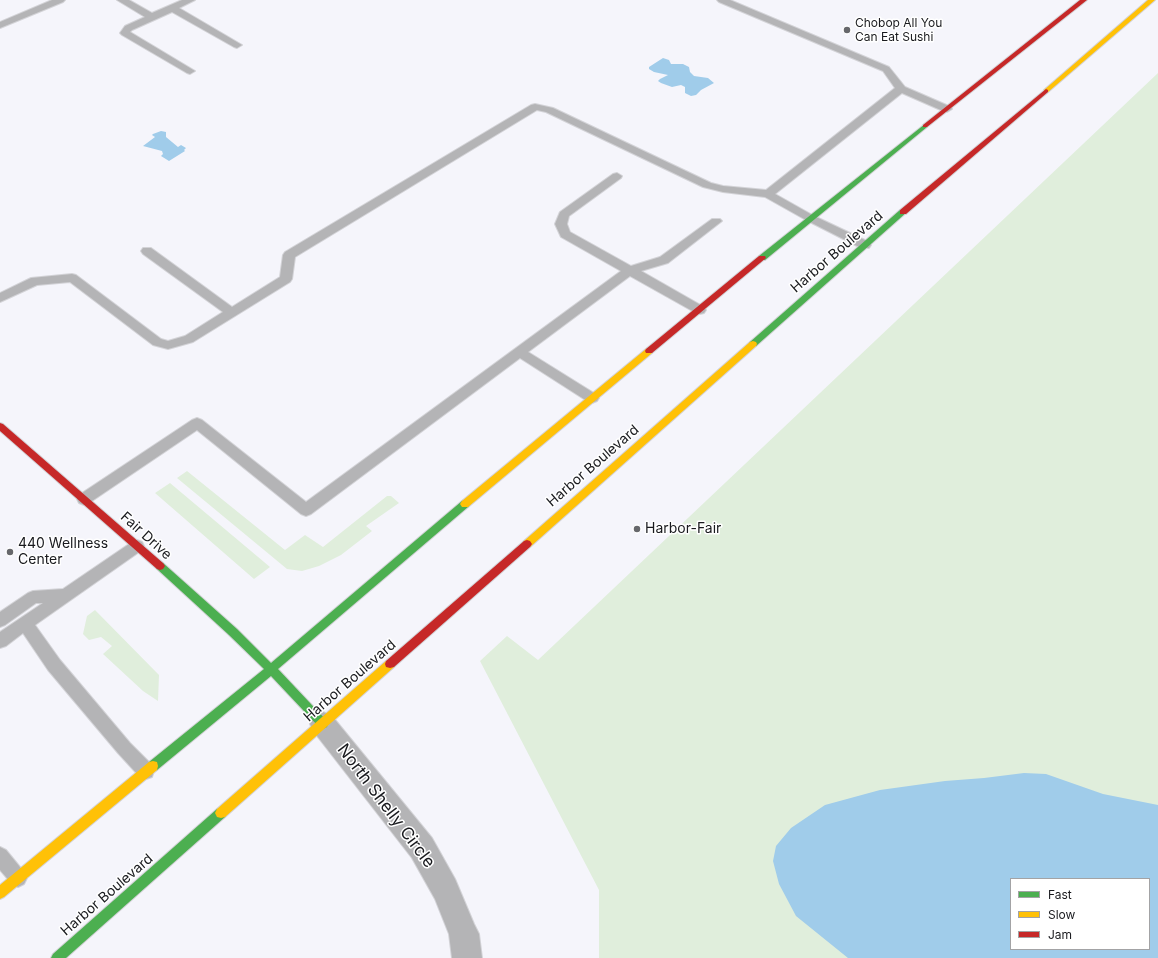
<!DOCTYPE html>
<html>
<head>
<meta charset="utf-8">
<style>
	body { margin:0 }
	#map { position:relative; width:1158px; height:958px; overflow:hidden; background:#f5f5fb; font-family:Inter,sans-serif }
	canvas { display:block }
	.legend { position:absolute; left:1010px; top:878px; width:140px; height:72px; box-sizing:border-box; background:#fff; border:1px solid #a3a3a5; margin:0; padding:5px 7px; list-style:none; font-size:12px; color:#191a1e }
	.legend li { display:flex; align-items:center; gap:8px; height:20px }
	.legend b { width:20px; border:1px solid #a3a3a5 }
</style>
</head>
<body>
<div id="map">
<canvas width="1158" height="958"></canvas>
<ul class="legend">
<li><b style="height:5px;background:#4caf50"></b>Fast</li>
<li><b style="height:5px;background:#ffc107"></b>Slow</li>
<li><b style="height:5px;background:#c62828"></b>Jam</li>
</ul>
</div>
<script>
const g = document.querySelector('canvas').getContext('2d');
g.lineJoin = 'round';
function fillPath(path, color) {
  g.fillStyle = color;
  g.fill(path, 'evenodd');
}
function shape(rows) {
  const path = new Path2D();
  for (const r of rows) {
    path.moveTo(r[0], r[1]);
    for (let i = 2; i < r.length; i += 2) path.lineTo(r[i], r[i + 1]);
  }
  return path;
}
function strokePath(path, color, width, dash) {
  g.strokeStyle = color;
  g.lineWidth = width;
  g.lineCap = dash ? 'butt' : 'round';
  g.setLineDash(dash || []);
  g.stroke(path);
}
function label(font, color, halo, rows, align = 'center') {
  g.font = font + ' Inter,sans-serif';
  g.lineWidth = 3;
  g.setLineDash([]);
  g.textBaseline = 'middle';
  g.strokeStyle = halo;
  g.fillStyle = color;
  for (const [text, x, y, turn = 0] of rows) {
    g.save();
    g.translate(x, y);
    g.rotate((+turn || 0) * Math.PI / 180);
    g.textAlign = isNaN(turn) ? turn : align;
    if (halo) g.strokeText(text, 0, 0);
    g.fillText(text, 0, 0);
    g.restore();
  }
}
fillPath(shape([
	[1158,73,1158,958,599,958,599,890,480,661,507,636,538,660],
	[1011,879,1149,879,1149,949,1011,949],
	[187,471,285,550,305,535,323,547,387,496,391,496,399,503,366,526,372,531,341,555,319,566,302,571,287,569,177,478],
	[170,483,270,567,254,579,155,493],
	[95,610,159,675,158,701,143,691,103,654,112,646,101,637,89,640,83,634,87,616]
]), '#e0eedc');
fillPath(shape([
	[663,58,669,60,671,64,683,64,689,67,690,72,694,76,708,78,714,83,701,90,696,95,691,96,685,93,685,87,681,85,672,87,661,83,658,81,660,79,668,75,654,72,649,69,649,67],
	[161,131,166,132,166,137,178,147,181,145,186,148,184,150,185,151,169,161,161,156,163,154,162,151,143,146,155,137,152,135,153,134],
	[1024,773,1046,774,1103,794,1158,805,1158,958,848,958,796,916,779,884,773,861,776,846,791,828,825,805,880,790,945,781,984,778],
	[1011,879,1149,879,1149,949,1011,949]
]), '#a0ccea');
const lane = shape([
	[52,0,65,0,63,2,0,28,0,22,52,0],
	[117,0,129,0,152,13,182,0,195,0,179,8,242,45,237,48,234,47,172,12,132,30,130,32,195,71,190,74,187,73,122,35,120,33,125,26,145,17,117,0],
	[717,0,730,0,889,67,905,87,951,107,952,109,947,112,943,111,902,93,775,194,814,216,869,242,871,245,869,248,861,248,806,220,765,197,723,192,703,187,546,112,537,110,295,257,292,279,290,282,193,342,168,349,153,345,70,282,37,285,0,302,0,293,31,278,72,274,76,275,161,339,168,341,185,336,223,312,143,254,141,251,143,248,151,248,232,307,280,277,283,255,285,252,531,105,535,104,553,108,711,183,723,186,766,190,895,88,883,71,719,2,717,0],
	[617,173,622,176,621,178,569,216,567,224,570,232,631,266,660,257,712,219,720,219,722,221,668,263,641,271,704,307,706,310,704,313,700,314,696,313,630,276,528,352,597,395,599,398,597,401,592,403,587,401,520,358,311,514,306,516,301,514,197,430,89,503,84,505,79,503,77,499,79,495,192,420,197,418,202,420,306,502,621,271,561,237,555,224,560,212,613,174,617,173],
	[137,540,142,542,144,546,142,550,35,625,60,660,130,743,152,765,154,771,152,777,146,779,140,777,118,753,48,670,23,633,6,646,0,648,0,632,43,603,36,603,5,625,0,627,0,612,28,593,33,591,63,589,132,542,137,540],
	[0,847,6,850,24,872,27,878,24,884,18,887,12,884,0,870,0,847]
]);
const street = shape([
	[323,712,332,716,432,838,455,879,474,924,479,934,482,958,452,958,449,934,435,899,412,858,314,732,310,724,314,716,323,712]
]);
const fast = shape([
	[925,124,927,125,927,127,765,260,759,260,759,256,925,124],
	[900,210,906,210,907,212,756,346,750,346,749,344,750,342,900,210],
	[465,500,468,501,470,504,468,507,278,669,327,721,328,724,327,727,323,729,319,727,271,676,157,770,153,771,149,770,148,766,149,762,264,669,229,635,157,569,155,566,157,563,160,562,163,563,237,629,271,663,462,501,465,500],
	[221,808,225,809,227,813,225,817,66,958,51,958,53,954,217,809,221,808]
]);
const slow = shape([
	[1148,0,1155,0,1048,92,1044,92,1044,90,1148,0],
	[753,341,756,342,757,344,756,346,530,547,524,547,522,544,524,541,750,342,753,341],
	[649,348,653,351,652,353,468,507,462,507,460,504,462,501,646,349,649,348],
	[390,660,394,661,395,664,394,667,225,817,221,818,217,817,215,813,217,809,386,661,390,660],
	[153,761,157,762,158,766,157,770,4,897,0,899,0,885,149,762,153,761]
]);
const jam = shape([
	[1080,0,1087,0,927,127,923,127,923,125,1080,0],
	[1046,89,1048,90,1048,92,906,214,900,214,900,210,1046,89],
	[759,256,765,256,766,258,652,353,646,353,645,351,646,349,759,256],
	[0,423,3,424,163,563,165,566,163,569,160,570,157,569,0,431,0,423],
	[527,540,530,541,532,544,530,547,394,667,390,668,386,667,385,664,386,661,524,541,527,540]
]);
strokePath(lane, '#d3d3d7', 2);
strokePath(street, '#d3d3d7', 2);
strokePath(fast, '#d3d3d7', 2);
strokePath(slow, '#d3d3d7', 2);
strokePath(jam, '#d3d3d7', 2);
fillPath(lane, '#b4b4b6');
fillPath(street, '#b4b4b6');
fillPath(fast, '#4caf50');
fillPath(slow, '#ffc107');
fillPath(jam, '#c62828');
for (const [x, y, r, color] of [
	[847,30,4,"#66676b"],
	[637,529,4,"#66676b"],
	[10,552,4,"#66676b"]
]) {
  const dot = new Path2D();
  dot.arc(x, y, r, 0, 2 * Math.PI);
  g.fillStyle = color;
  g.fill(dot);
  strokePath(dot, '#fff', 1.5);
}
label('12px', '#191a1e', '#fff', [
	["Chobop All You",855,23],
	["Can Eat Sushi",855,37]
], 'left');
label('14px', '#191a1e', '#fff', [
	["Harbor Boulevard",837,252,-41],
	["Harbor Boulevard",593,466,-41],
	["Fair Drive",146,536,42],
	["Harbor Boulevard",350,681,-41],
	["Harbor Boulevard",107,895,-41]
]);
label('14px', '#191a1e', '#fff', [
	["Harbor-Fair",645,529],
	["440 Wellness",18,544],
	["Center",18,560]
], 'left');
label('17px', '#191a1e', '#fff', [
	["North Shelly Circle",386,806,53]
]);
</script>
</body>
</html>
